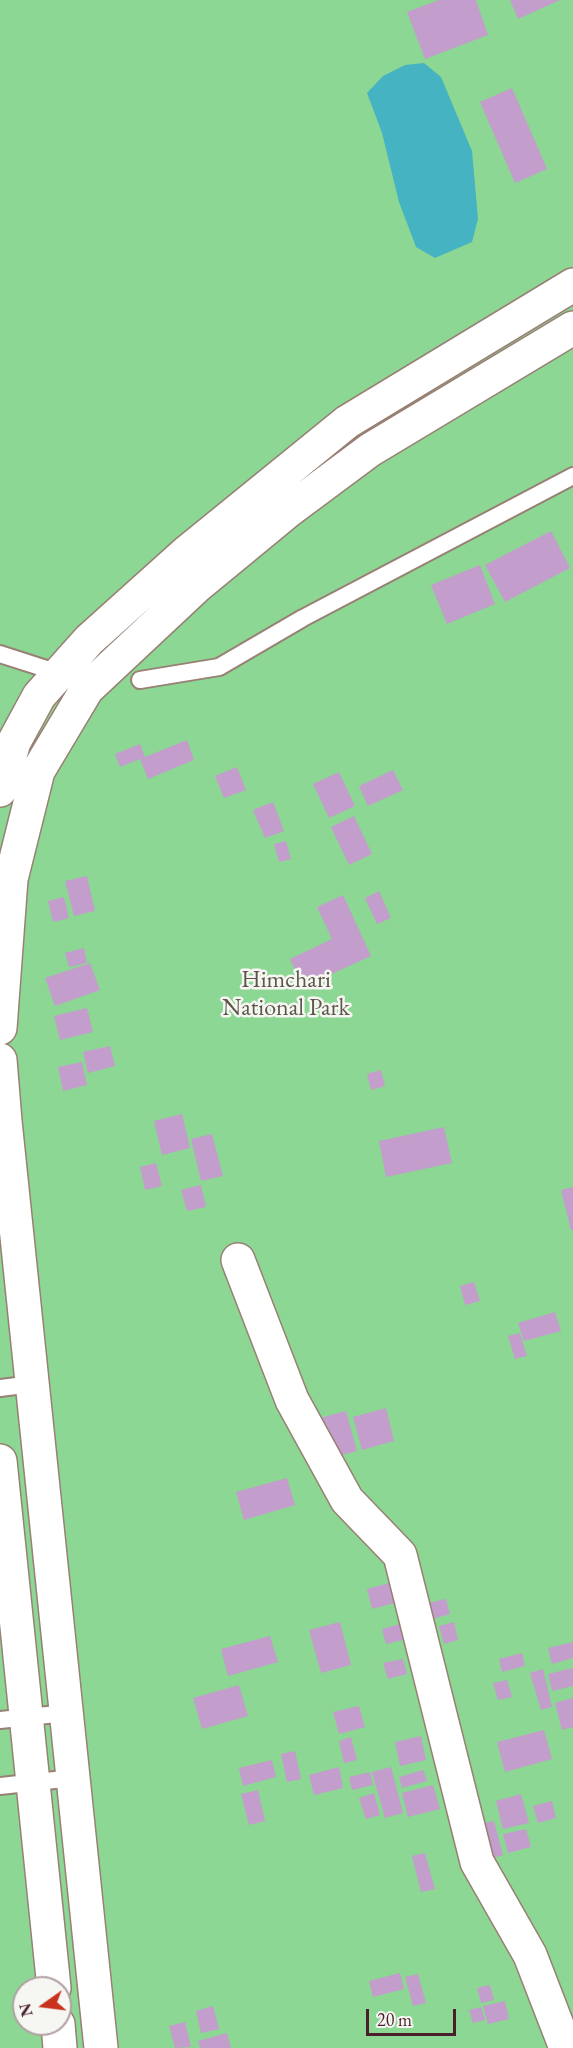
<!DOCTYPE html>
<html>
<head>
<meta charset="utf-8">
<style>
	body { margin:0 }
	#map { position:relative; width:573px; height:2048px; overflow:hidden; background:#e7e0bd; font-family:"EB Garamond",serif }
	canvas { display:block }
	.north { position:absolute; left:12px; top:1976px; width:60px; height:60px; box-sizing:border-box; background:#f6f6f2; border:2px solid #b1a0a2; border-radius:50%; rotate:256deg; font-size:16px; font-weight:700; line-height:24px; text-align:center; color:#4a1f2b }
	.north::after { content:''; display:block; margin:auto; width:21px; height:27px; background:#c8321e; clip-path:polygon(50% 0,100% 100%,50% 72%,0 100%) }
	.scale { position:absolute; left:366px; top:2009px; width:90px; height:27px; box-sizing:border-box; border:3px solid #4a1f2b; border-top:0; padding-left:8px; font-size:18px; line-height:21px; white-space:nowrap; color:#4a1f2b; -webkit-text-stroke:4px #f6f6f2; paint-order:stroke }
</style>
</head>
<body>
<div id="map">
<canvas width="573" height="2048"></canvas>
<div class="north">N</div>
<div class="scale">20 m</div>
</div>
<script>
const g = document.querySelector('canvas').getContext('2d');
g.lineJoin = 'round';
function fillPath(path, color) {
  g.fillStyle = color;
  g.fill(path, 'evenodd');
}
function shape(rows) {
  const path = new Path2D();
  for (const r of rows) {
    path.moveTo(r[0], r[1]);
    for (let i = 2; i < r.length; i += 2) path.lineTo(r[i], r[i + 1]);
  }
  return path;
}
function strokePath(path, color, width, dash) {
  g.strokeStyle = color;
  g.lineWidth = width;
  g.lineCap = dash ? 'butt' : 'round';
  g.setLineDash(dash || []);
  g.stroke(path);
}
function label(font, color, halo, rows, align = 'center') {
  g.font = font + ' "EB Garamond",serif';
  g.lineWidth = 5;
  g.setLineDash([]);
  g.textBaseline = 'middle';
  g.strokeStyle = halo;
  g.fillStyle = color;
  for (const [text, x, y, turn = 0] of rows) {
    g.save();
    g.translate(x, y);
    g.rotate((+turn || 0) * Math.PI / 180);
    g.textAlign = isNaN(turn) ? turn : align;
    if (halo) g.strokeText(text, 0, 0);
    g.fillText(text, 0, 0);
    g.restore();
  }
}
fillPath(shape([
	[0,0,573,0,573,2048,0,2048],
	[24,1988,60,1988,60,2024,24,2024]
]), '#8cd793');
fillPath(shape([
	[424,63,441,77,472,151,478,219,472,242,435,258,416,247,399,202,382,133,367,93,383,76,405,65]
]), '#46b3c2');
fillPath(shape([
	[439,0,476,0,488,35,425,59,407,12],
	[510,0,560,0,518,19],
	[512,88,547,169,515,183,480,102],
	[551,531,570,568,505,602,485,565],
	[480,565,495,604,447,624,431,585],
	[187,740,194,760,148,779,140,759,120,767,115,754,140,744,145,757],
	[237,767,246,790,224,798,215,776],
	[393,770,403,790,368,806,359,786],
	[339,772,355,806,329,818,313,784],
	[273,802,284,831,265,838,253,810],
	[354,816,372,854,349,865,331,827],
	[286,841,291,859,279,862,274,844],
	[87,876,95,911,74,916,65,881],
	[379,891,391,918,377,924,365,898],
	[343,895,371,956,303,987,290,959,332,939,317,907],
	[64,897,69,918,53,922,48,901],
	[84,948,87,963,69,967,65,953],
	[90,963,100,990,55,1006,45,978],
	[87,1008,93,1032,60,1040,54,1016],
	[110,1046,115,1066,88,1073,83,1052],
	[82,1062,87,1085,63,1091,58,1067],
	[381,1070,385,1086,371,1090,367,1074],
	[182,1114,190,1148,162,1155,154,1121],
	[444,1127,452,1163,386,1177,379,1141],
	[212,1134,223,1176,201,1181,191,1139],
	[156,1163,162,1186,145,1190,140,1167],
	[201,1185,206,1207,187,1211,181,1190],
	[573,1187,573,1230,571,1230,561,1190],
	[474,1282,480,1301,465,1305,460,1286],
	[555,1312,561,1331,524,1341,518,1323],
	[520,1333,527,1356,515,1359,508,1336],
	[386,1408,394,1441,362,1450,353,1417],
	[346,1411,357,1451,331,1458,320,1418],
	[287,1478,295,1505,244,1520,236,1492],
	[397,1581,403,1601,372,1609,367,1589],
	[446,1599,450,1614,429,1620,424,1604],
	[411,1621,415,1637,386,1644,382,1629],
	[340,1622,351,1665,321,1673,309,1630],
	[454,1622,458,1640,444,1644,439,1626],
	[270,1636,278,1662,228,1676,221,1649],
	[573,1642,573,1658,552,1664,548,1648],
	[522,1653,525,1666,502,1672,499,1659],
	[403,1659,407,1674,388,1679,383,1663],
	[573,1668,573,1686,552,1691,548,1674],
	[543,1669,552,1707,541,1710,530,1673],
	[507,1680,512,1697,498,1700,493,1683],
	[239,1685,248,1716,202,1729,193,1698],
	[573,1698,573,1727,562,1730,555,1703],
	[359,1706,365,1727,339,1734,333,1712],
	[544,1730,552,1759,505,1772,497,1742],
	[421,1736,426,1760,400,1766,395,1742],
	[351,1737,357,1760,344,1763,339,1741],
	[295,1751,301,1779,287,1782,281,1754],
	[272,1760,276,1777,243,1786,239,1768],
	[339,1767,343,1788,314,1795,309,1775],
	[391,1767,403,1813,385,1818,372,1772],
	[423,1770,427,1781,402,1788,399,1777],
	[370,1772,373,1785,352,1790,349,1777],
	[433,1785,440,1809,408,1817,402,1793],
	[258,1790,265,1821,249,1825,241,1794],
	[374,1793,380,1815,366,1819,359,1798],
	[521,1794,529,1823,503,1829,496,1801],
	[552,1801,556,1818,538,1823,533,1806],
	[494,1821,503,1855,490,1859,481,1824],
	[526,1829,531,1847,508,1853,503,1834],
	[425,1853,435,1889,421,1892,412,1856],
	[400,1973,404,1989,373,1997,369,1981],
	[418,1974,426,2003,413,2006,405,1977],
	[490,1985,494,2000,481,2003,477,1988],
	[505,2001,509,2019,488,2024,483,2006],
	[213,2006,219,2029,201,2033,196,2011],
	[481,2007,485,2020,473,2023,469,2010],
	[185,2022,191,2047,175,2048,169,2026],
	[227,2033,231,2048,200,2048,198,2041]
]), '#c39dcc');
const service = shape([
	[0,654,59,673],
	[140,680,219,667,303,618,573,476],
	[0,1388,32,1384],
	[0,1720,66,1713],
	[0,1786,73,1778]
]);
const minor = shape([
	[0,790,14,742,39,696,89,640,187,552,347,422,573,285],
	[0,1028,11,879,38,771,87,689,197,586,288,511,370,450,573,328],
	[0,1060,5,1121,101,2048],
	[238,1260,292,1400,347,1500,400,1555,477,1862,530,1955,566,2048],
	[0,1461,54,1988],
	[58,2024,60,2048]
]);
strokePath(service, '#988074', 20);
strokePath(minor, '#988074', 36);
strokePath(service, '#fff', 16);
strokePath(minor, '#fff', 33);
label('24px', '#5e564a', '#f6f6f2', [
	["Himchari",286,980],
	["National Park",286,1008]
]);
</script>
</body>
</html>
